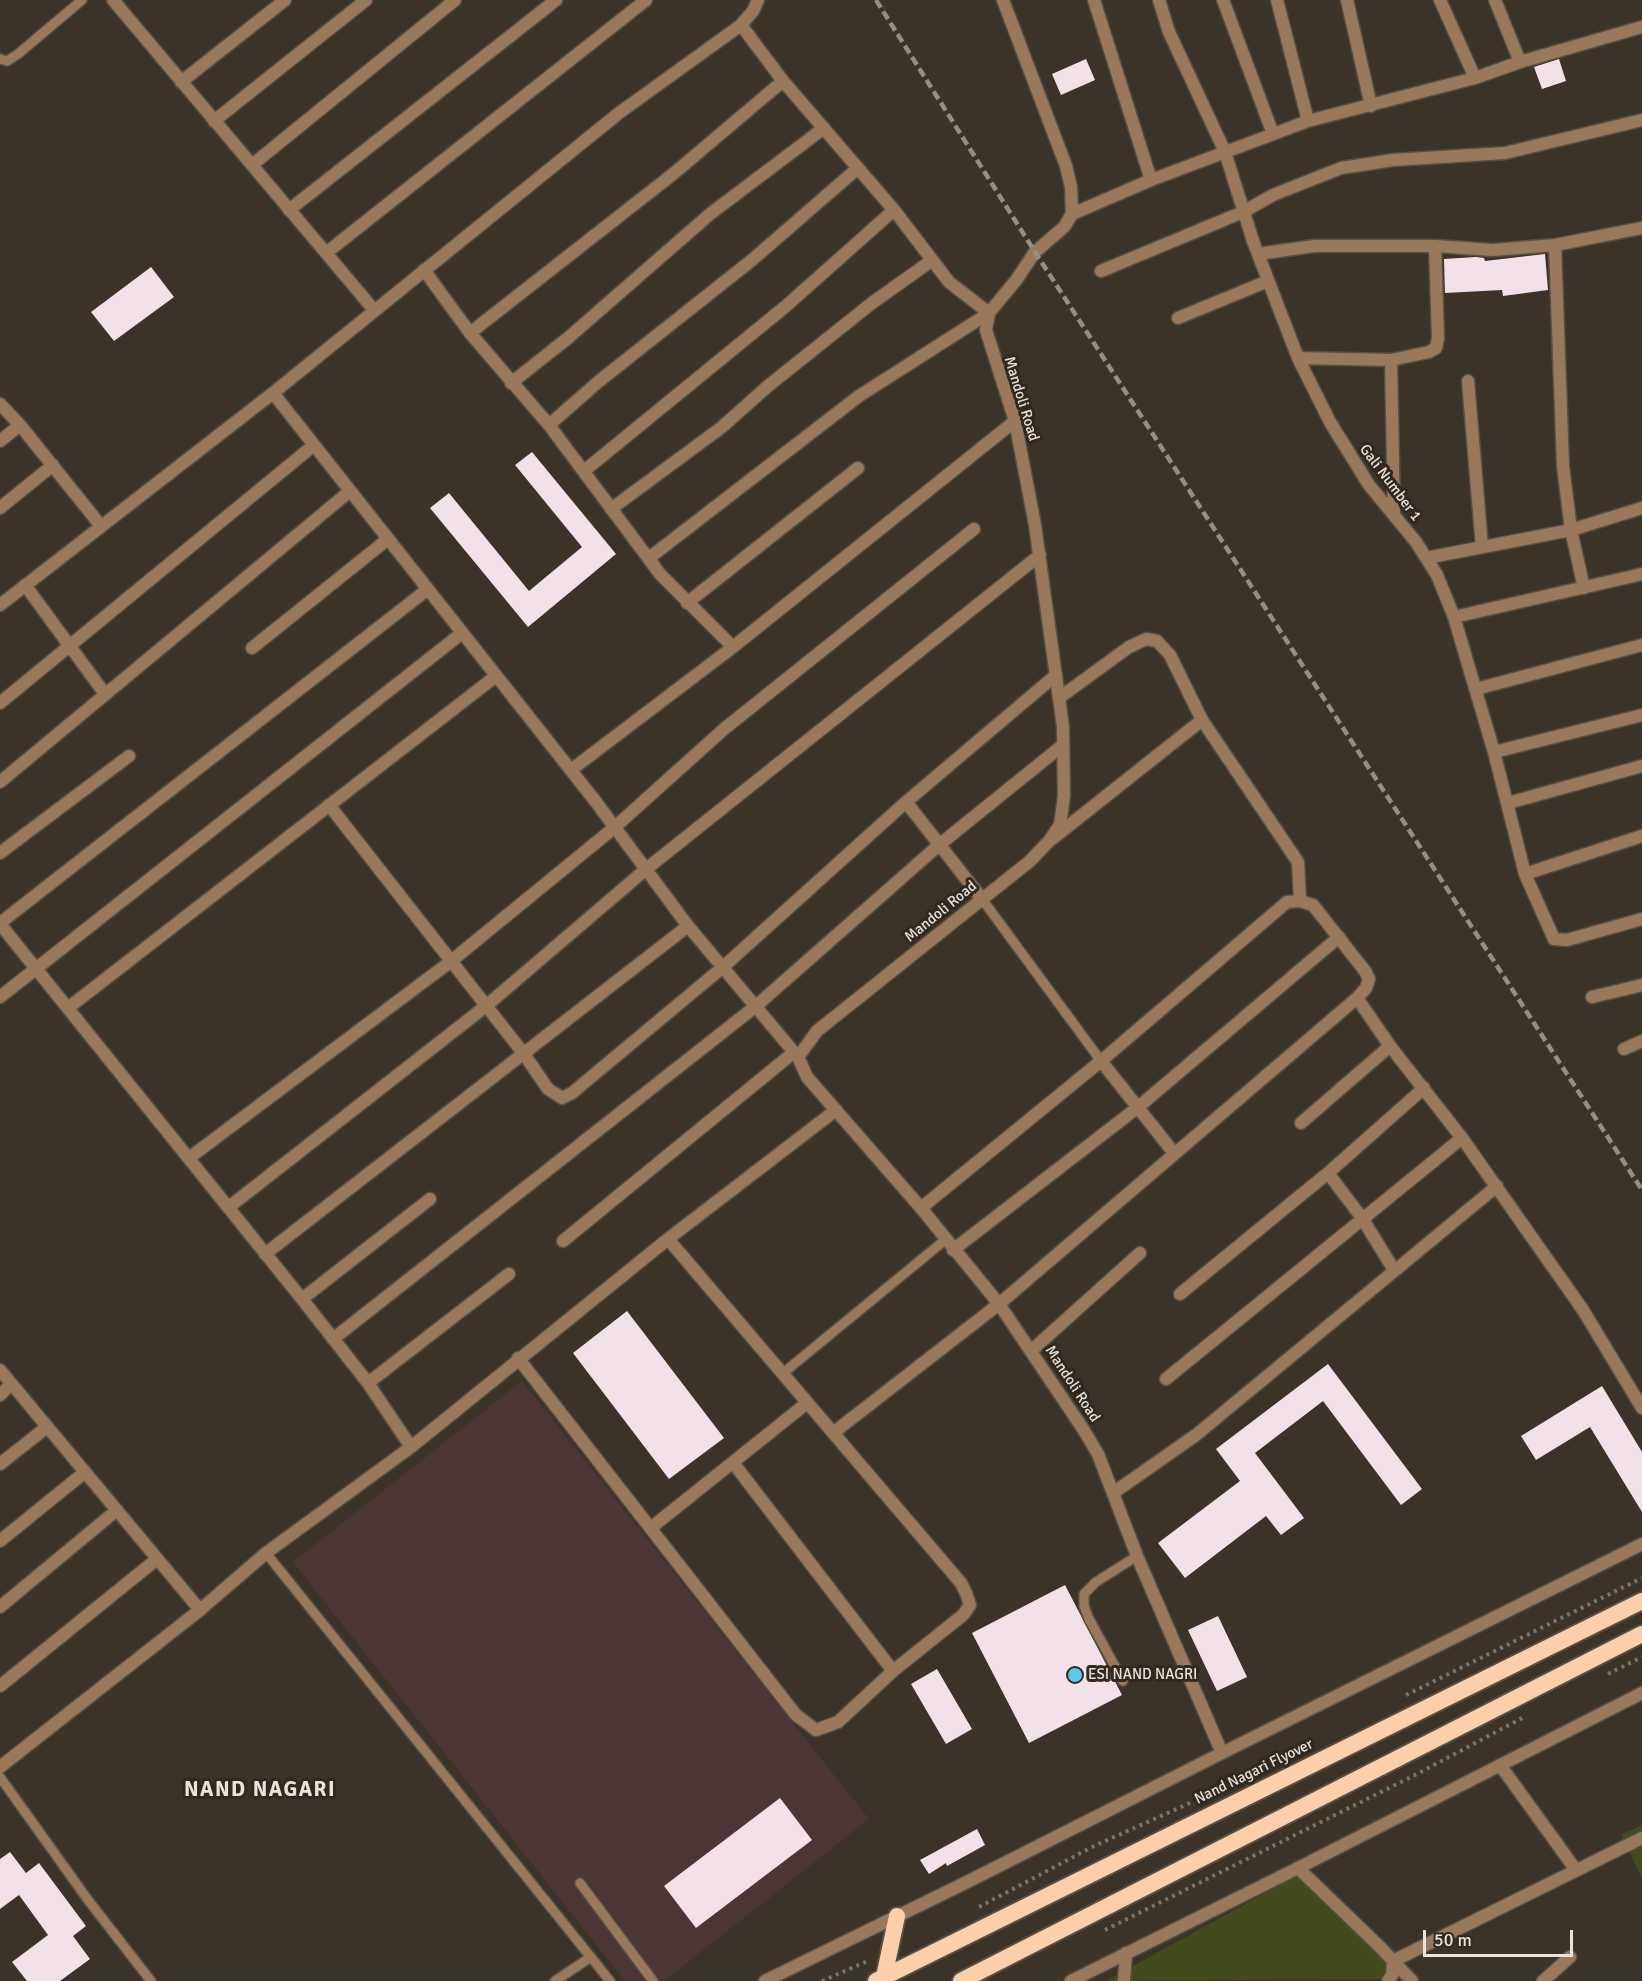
<!DOCTYPE html>
<html>
<head>
<meta charset="utf-8">
<style>
	body { margin:0 }
	#map { position:relative; width:1642px; height:1981px; overflow:hidden; background:#3b3328; font-family:Signika,sans-serif }
	canvas { display:block }
	.scale { position:absolute; left:1423px; top:1930px; width:150px; height:27px; box-sizing:border-box; border:3px solid #e8e3dc; border-top:0; padding-left:8px; font-size:18px; line-height:21px; white-space:nowrap; color:#e8e3dc; -webkit-text-stroke:4px #31291e; paint-order:stroke }
</style>
</head>
<body>
<div id="map">
<canvas width="1642" height="1981"></canvas>
<div class="scale">50 m</div>
</div>
<script>
const g = document.querySelector('canvas').getContext('2d');
g.lineJoin = 'round';
function fillPath(path, color) {
  g.fillStyle = color;
  g.fill(path, 'evenodd');
}
function shape(rows) {
  const path = new Path2D();
  for (const r of rows) {
    path.moveTo(r[0], r[1]);
    for (let i = 2; i < r.length; i += 2) path.lineTo(r[i], r[i + 1]);
  }
  return path;
}
function strokePath(path, color, width, dash) {
  g.strokeStyle = color;
  g.lineWidth = width;
  g.lineCap = dash ? 'butt' : 'round';
  g.setLineDash(dash || []);
  g.stroke(path);
}
function label(font, color, halo, rows, align = 'center') {
  g.font = font + ' Signika,sans-serif';
  g.lineWidth = 6;
  g.setLineDash([]);
  g.textBaseline = 'middle';
  g.strokeStyle = halo;
  g.fillStyle = color;
  for (const [text, x, y, turn = 0] of rows) {
    g.save();
    g.translate(x, y);
    g.rotate((+turn || 0) * Math.PI / 180);
    g.textAlign = isNaN(turn) ? turn : align;
    if (halo) g.strokeText(text, 0, 0);
    g.fillText(text, 0, 0);
    g.restore();
  }
}
fillPath(shape([
	[522,1381,869,1819,664,1981,625,1981,293,1562]
]), '#4b3635');
fillPath(shape([
	[1642,1825,1642,1878,1621,1835],
	[1298,1875,1388,1962,1382,1979,1106,1981]
]), '#434a1e');
fillPath(shape([
	[1086,59,1095,80,1061,95,1052,74],
	[1559,59,1566,81,1542,89,1534,67],
	[1545,254,1548,290,1503,296,1502,290,1445,293,1444,259,1476,257,1484,258,1485,261],
	[151,267,174,297,114,341,91,312],
	[532,452,616,554,528,627,430,508,449,493,529,591,582,547,515,465],
	[627,1311,724,1438,669,1479,573,1353],
	[1328,1364,1422,1489,1401,1505,1323,1401,1255,1453,1304,1518,1281,1535,1266,1516,1185,1578,1158,1543,1240,1481,1216,1449],
	[1602,1386,1642,1452,1642,1512,1590,1427,1536,1460,1521,1436],
	[1065,1585,1122,1695,1029,1743,972,1633],
	[1218,1616,1247,1677,1217,1691,1188,1630],
	[937,1669,972,1729,946,1744,911,1684],
	[780,1798,812,1840,696,1928,664,1886],
	[977,1829,985,1845,947,1866,946,1863,929,1874,920,1860],
	[10,1852,26,1873,39,1863,86,1926,73,1936,90,1959,60,1981,27,1981,12,1962,48,1935,19,1895,0,1909,0,1859]
]), '#f3e1ea');
const service = shape([
	[0,59,7,61,18,54,82,0],
	[982,899,1101,1061],
	[782,1374,945,1240],
	[266,1553,610,1981],
	[1123,1681,1089,1619,1084,1606,1084,1594,1096,1582,1137,1556],
	[0,1777,88,1900,151,1981],
	[580,1883,653,1981],
	[555,1981,591,1957]
]);
const minor = shape([
	[113,0,374,310],
	[1094,0,1151,180],
	[1159,0,1169,32,1225,152,1253,241,1298,358,1330,422,1369,485,1416,542,1437,575,1454,617,1494,752,1525,874,1554,939,1567,940,1642,919],
	[1223,0,1273,134],
	[1277,0,1308,121],
	[1347,0,1371,106],
	[1440,0,1475,78],
	[1495,0,1520,62],
	[181,82,285,0],
	[214,121,366,0],
	[252,165,455,0],
	[289,210,556,0],
	[1072,214,1151,180,1308,121,1475,78,1520,62,1642,27],
	[1555,245,1563,466,1571,530,1584,588],
	[326,253,646,0],
	[1258,254,1314,246,1435,246,1493,250,1555,245,1642,228],
	[424,270,470,333,549,425,660,574,733,647],
	[1101,271,1243,212,1273,195,1341,168,1393,160,1505,153,1642,120],
	[1178,318,1268,281],
	[470,333,673,174,783,81],
	[1298,358,1391,360,1429,352,1436,348,1438,338,1435,246],
	[1391,360,1394,514],
	[1468,381,1482,547],
	[511,383,568,338,710,214,824,128],
	[273,393,596,802,688,926,798,1057],
	[0,404,20,425,101,526],
	[549,425,598,382,752,260,858,168],
	[0,441,20,425],
	[584,471,786,306,894,210],
	[0,508,53,465],
	[611,509,722,427,768,386,872,303,931,261],
	[649,558,859,396,989,313,949,282,894,210,783,81,741,25],
	[1426,558,1571,530,1642,508],
	[25,585,105,694],
	[687,603,858,468],
	[0,605,273,393,619,113,741,25,753,11,758,0],
	[1454,617,1642,574],
	[252,648,388,539],
	[1476,689,1642,645],
	[1059,698,1129,647,1146,639,1157,641,1170,655,1202,720,1298,862,1300,901],
	[0,703,314,445],
	[1494,752,1642,715],
	[571,770,733,647,1015,421],
	[0,782,350,491],
	[906,802,982,899],
	[1508,803,1642,766],
	[329,805,524,1054,548,1089,562,1098,572,1093,723,967,906,802,1056,675],
	[1052,839,1202,720],
	[0,853,129,756],
	[1525,874,1642,836],
	[0,923,428,589],
	[0,924,302,1299,368,1383,411,1447],
	[0,997,462,633],
	[1592,997,1642,985],
	[68,1008,496,676],
	[1624,1049,1642,1041],
	[1101,1061,1174,1153],
	[1301,1123,1390,1046],
	[189,1158,450,962,615,827,724,729,974,529],
	[1328,1173,1362,1218,1394,1270],
	[229,1207,486,1006,645,870,1040,555],
	[921,1208,1101,1061,1287,902,1300,901,1313,905,1365,971,1369,979,1366,988,1357,998],
	[563,1241,793,1053],
	[953,1250,1137,1108,1339,937],
	[265,1254,688,926],
	[1180,1294,1328,1173,1424,1088],
	[302,1299,430,1199],
	[333,1339,756,1006,939,845,1063,745],
	[1032,1350,1140,1253],
	[518,1358,796,1715,816,1730,838,1722,893,1671,963,1615,970,1605,966,1593,961,1583,668,1239],
	[0,1370,200,1610],
	[1166,1379,1462,1138],
	[368,1383,509,1274],
	[0,1395,11,1384],
	[833,1433,999,1304,1357,998,1390,1046,1462,1138,1583,1310,1642,1408],
	[0,1464,47,1427],
	[734,1464,893,1671],
	[1113,1493,1196,1435,1497,1186],
	[652,1527,807,1403],
	[0,1541,85,1472],
	[0,1607,117,1510],
	[0,1686,157,1559],
	[1222,1753,1642,1544],
	[1500,1765,1576,1870],
	[0,1767,200,1610,266,1553,411,1447,668,1239,836,1110],
	[1393,1961,1642,1838],
	[1388,1981,1392,1975,1393,1961],
	[1412,1981,1381,1948,1298,1868,1642,1693],
	[1543,1981,1570,1957]
]);
const tertiary = shape([
	[765,1981,969,1881,1222,1753,1137,1556,1098,1454,1083,1429,999,1304,921,1208,807,1077,798,1057,817,1031,1030,861,1049,841,1060,825,1064,796,1063,727,1035,525,1015,421,986,330,989,313,1017,279,1035,252,1064,227,1072,214,1071,187,1066,166,1003,0],
	[1071,1981,1298,1868],
	[1124,1981,1126,1953]
]);
const trunk = shape([
	[884,1977,897,1916],
	[876,1981,1642,1601],
	[961,1981,1642,1634]
]);
strokePath(service, '#574f45', 12);
strokePath(minor, '#574f45', 15);
strokePath(tertiary, '#574f45', 15);
strokePath(trunk, '#574f45', 20);
strokePath(shape([
	[1608,1674,1642,1657],
	[1406,1695,1642,1578],
	[979,1907,1094,1846,1190,1803],
	[1105,1930,1419,1773,1524,1717],
	[822,1981,870,1960]
]), '#7b746a', 4, [3, 4.5]);
strokePath(service, '#99785b', 9);
strokePath(minor, '#99785b', 12);
strokePath(tertiary, '#99785b', 12);
strokePath(trunk, '#facfaa', 16);
strokePath(shape([
	[876,0,1035,252,1642,1190]
]), '#958e86', 4.5, [9, 4.5]);
for (const [x, y, r, color] of [
	[1075,1675,8,"#5cc7e8"]
]) {
  const dot = new Path2D();
  dot.arc(x, y, r, 0, 2 * Math.PI);
  g.fillStyle = color;
  g.fill(dot);
  strokePath(dot, '#31291e', 2);
}
label('15px', '#e8e3dc', '#31291e', [
	["Mandoli Road",1021,399,73],
	["Gali Number 1",1390,483,53],
	["Mandoli Road",941,912,-39],
	["Mandoli Road",1072,1384,57],
	["Nand Nagari Flyover",1254,1772,-26]
]);
label('15px', '#e8e3dc', '#31291e', [
	["ESI NAND NAGRI",1088,1675]
], 'left');
g.letterSpacing = '1.5px';
label('bold 21px', '#e8e3dc', '#31291e', [
	["NAND NAGARI",260,1790]
]);
g.letterSpacing = '0px';
</script>
</body>
</html>
